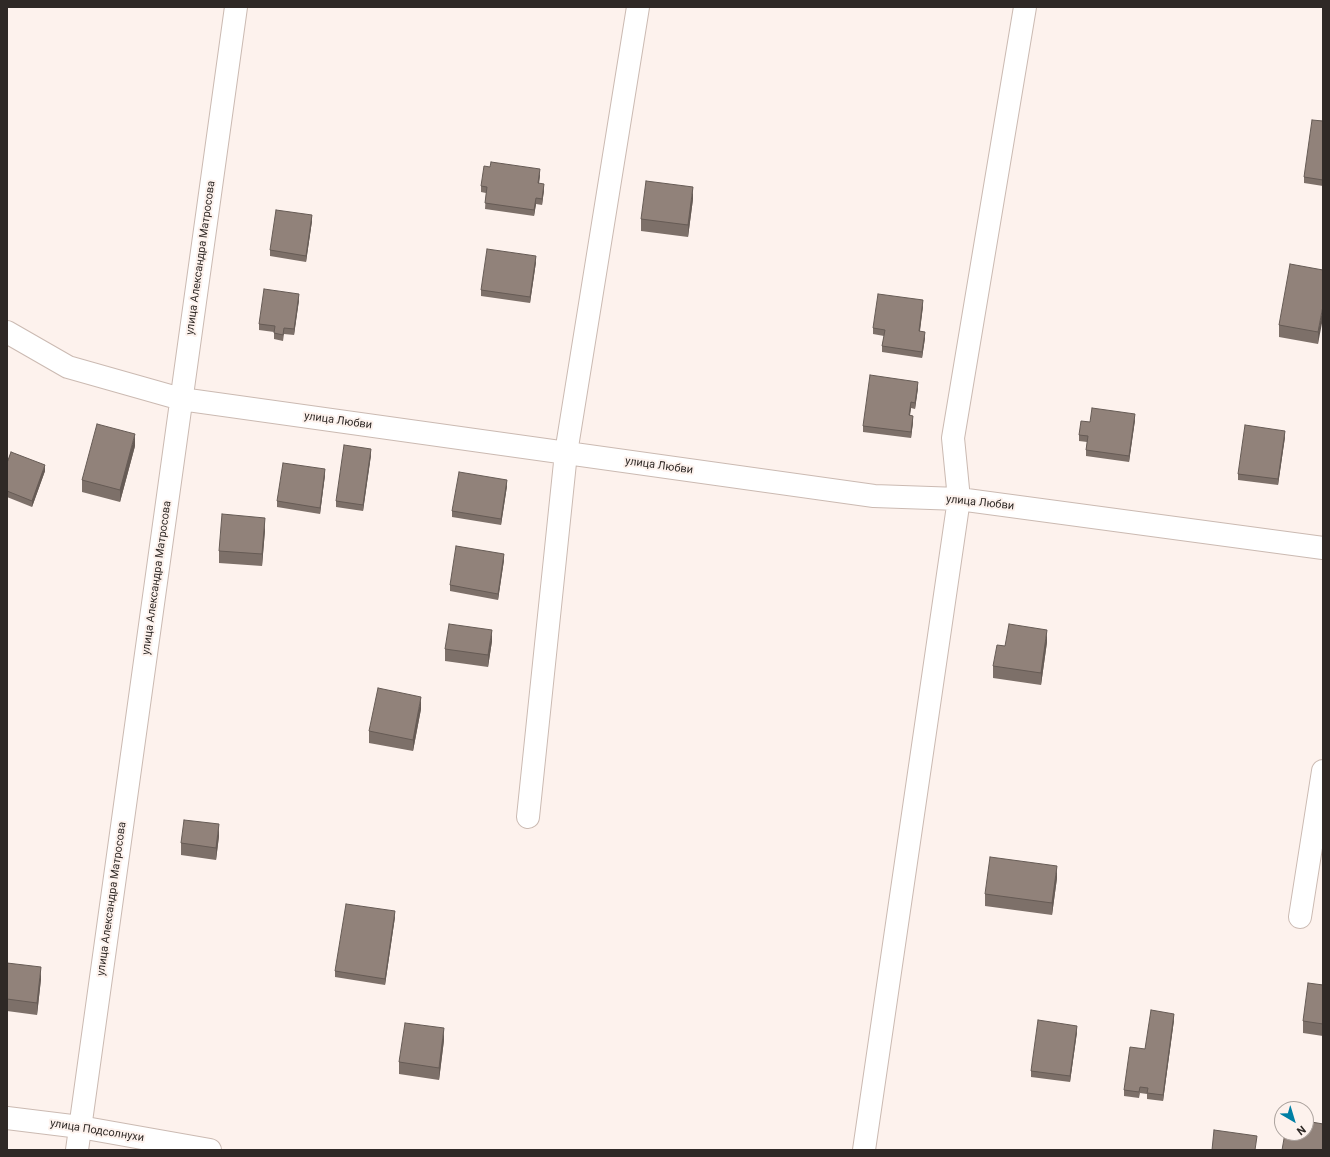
<!DOCTYPE html>
<html>
<head>
<meta charset="utf-8">
<style>
	body { margin:0 }
	#map { position:relative; width:1330px; height:1157px; overflow:hidden; background:#fdf2ed; font-family:Roboto,sans-serif }
	canvas { display:block }
	.frame { position:absolute; inset:0; border:8px solid #2f2926; pointer-events:none }
	.north { position:absolute; left:1274px; top:1101px; width:40px; height:40px; box-sizing:border-box; background:#fdf2ed; border:1px solid #aba29d; border-radius:50%; rotate:142deg; font-size:11px; font-weight:700; line-height:16px; text-align:center; color:#2f2926 }
	.north::after { content:''; display:block; margin:auto; width:14px; height:18px; background:#007fa4; clip-path:polygon(50% 0,100% 100%,50% 72%,0 100%) }
</style>
</head>
<body>
<div id="map">
<canvas width="1330" height="1157"></canvas>
<div class="frame"></div>
<div class="north">N</div>
</div>
<script>
const g = document.querySelector('canvas').getContext('2d');
g.lineJoin = 'round';
function shape(rows) {
  const path = new Path2D();
  for (const r of rows) {
    path.moveTo(r[0], r[1]);
    for (let i = 2; i < r.length; i += 2) path.lineTo(r[i], r[i + 1]);
  }
  return path;
}
function strokePath(path, color, width, dash) {
  g.strokeStyle = color;
  g.lineWidth = width;
  g.lineCap = dash ? 'butt' : 'round';
  g.setLineDash(dash || []);
  g.stroke(path);
}
function fillPath(path, color) {
  g.fillStyle = color;
  g.fill(path, 'evenodd');
}
function label(font, color, halo, rows, align = 'center') {
  g.font = font + ' Roboto,sans-serif';
  g.lineWidth = 4;
  g.setLineDash([]);
  g.textBaseline = 'middle';
  g.strokeStyle = halo;
  g.fillStyle = color;
  for (const [text, x, y, turn = 0] of rows) {
    g.save();
    g.translate(x, y);
    g.rotate((+turn || 0) * Math.PI / 180);
    g.textAlign = isNaN(turn) ? turn : align;
    if (halo) g.strokeText(text, 0, 0);
    g.fillText(text, 0, 0);
    g.restore();
  }
}
const street = shape([
	[7,332,68,367,181,399,874,496,959,499,1323,548],
	[528,817,566,453,638,7],
	[1300,917,1323,771],
	[77,1150,236,7],
	[864,1150,959,499,953,438,1025,7]
]);
const secondary = shape([
	[7,1118,80,1127,210,1150]
]);
strokePath(street, '#cbbab2', 24);
strokePath(secondary, '#cbbab2', 24);
strokePath(street, '#fff', 22);
strokePath(secondary, '#fff', 22);
fillPath(shape([
	[1323,121,1323,186,1304,183,1304,177],
	[540,175,539,184,544,190,542,205,536,204,534,216,485,209,486,193,481,192,481,186],
	[693,199,688,237,641,231,641,219],
	[312,221,306,262,270,256,270,250],
	[536,262,530,303,481,296,481,290],
	[1323,270,1318,344,1279,337,1279,325],
	[299,300,294,335,284,334,283,341,274,339,274,332,259,330,259,324],
	[923,306,920,331,925,338,922,358,882,352,882,346,884,336,873,334,873,328],
	[918,388,915,409,911,408,910,415,913,422,911,438,863,432,863,426],
	[1135,420,1129,462,1086,456,1086,450,1087,442,1079,441,1079,435],
	[1285,437,1278,485,1238,480,1238,474],
	[135,446,120,502,82,492,82,480],
	[371,455,363,511,336,507,336,501],
	[7,463,45,471,32,507,7,497],
	[325,475,320,514,277,507,277,501],
	[507,486,501,525,452,517,452,511],
	[265,530,262,566,219,563,219,551],
	[504,560,498,600,450,591,450,585],
	[492,641,488,667,445,661,445,649],
	[1047,642,1041,685,993,678,993,666,1005,646],
	[421,709,413,751,369,743,369,731],
	[219,836,216,860,181,855,181,843],
	[1057,878,1052,915,985,906,985,894],
	[395,917,385,985,335,977,335,971],
	[7,963,41,979,37,1015,7,1011],
	[1323,985,1323,1036,1303,1033,1303,1021],
	[1174,1020,1163,1101,1147,1099,1147,1094,1140,1093,1139,1098,1124,1096,1124,1090,1145,1049],
	[1077,1032,1070,1082,1031,1077,1031,1071],
	[444,1040,439,1080,399,1074,399,1062]
]), '#7d7069');
fillPath(shape([
	[540,169,540,175,538,189,538,183],
	[544,184,544,190,542,205,542,199],
	[693,187,693,199,688,237,688,225],
	[536,198,536,204,534,216,534,210],
	[312,215,312,221,306,262,306,256],
	[536,256,536,262,530,303,530,297],
	[299,294,299,300,294,335,294,329],
	[923,300,923,306,919,337,919,331],
	[1323,306,1323,318,1318,344,1318,332],
	[925,332,925,338,922,358,922,352],
	[918,382,918,388,915,409,915,403],
	[911,402,911,408,909,421,909,415],
	[1135,414,1135,420,1129,462,1129,456],
	[913,416,913,422,911,438,911,432],
	[1285,431,1285,437,1278,485,1278,479],
	[135,434,135,446,120,502,120,490],
	[371,449,371,455,363,511,363,505],
	[45,465,45,471,32,507,32,501],
	[325,469,325,475,320,514,320,508],
	[507,480,507,486,501,525,501,519],
	[265,518,265,530,262,566,262,554],
	[504,554,504,560,498,600,498,594],
	[492,630,492,641,488,667,488,655],
	[1047,630,1047,642,1041,685,1041,673],
	[421,697,421,709,413,751,413,740],
	[219,824,219,836,216,860,216,848],
	[1057,866,1057,878,1052,915,1052,903],
	[395,911,395,917,385,985,385,979],
	[41,967,41,979,37,1015,37,1003],
	[1174,1014,1174,1020,1163,1101,1163,1095],
	[1077,1026,1077,1032,1070,1082,1070,1076],
	[444,1028,444,1040,439,1080,439,1068]
]), '#665b55');
const building = shape([
	[1312,120,1323,121,1323,180,1304,177,1312,120],
	[491,162,540,169,538,183,544,184,542,199,536,198,534,210,485,203,487,187,481,186,484,166,490,167,491,162],
	[646,181,693,187,688,225,641,219,646,181],
	[276,210,312,215,306,256,270,250,276,210],
	[487,249,536,256,530,297,481,290,487,249],
	[1290,264,1323,270,1323,306,1318,332,1279,325,1290,264],
	[264,289,299,294,294,329,284,328,283,335,274,333,275,326,259,324,264,289],
	[878,294,923,300,919,331,925,332,922,352,882,346,885,330,873,328,878,294],
	[870,375,918,382,915,403,911,402,909,415,913,416,911,432,863,426,870,375],
	[1092,408,1135,414,1129,456,1086,450,1088,436,1079,435,1081,421,1090,422,1092,408],
	[97,424,135,434,120,490,82,480,97,424],
	[1245,425,1285,431,1278,479,1238,474,1245,425],
	[344,445,371,449,363,505,336,501,344,445],
	[11,452,45,465,32,501,7,491,7,463,11,452],
	[283,463,325,469,320,508,277,501,283,463],
	[459,472,507,480,501,519,452,511,459,472],
	[222,514,265,518,262,554,219,551,222,514],
	[456,546,504,554,498,594,450,585,456,546],
	[449,624,492,630,488,655,445,649,449,624],
	[1009,624,1047,630,1041,673,993,666,997,645,1005,646,1009,624],
	[378,688,421,697,413,740,369,731,378,688],
	[184,820,219,824,216,848,181,843,184,820],
	[990,857,1057,866,1052,903,985,894,990,857],
	[346,904,395,911,385,979,335,971,346,904],
	[7,963,41,967,37,1003,7,999,7,963],
	[1308,983,1323,985,1323,1024,1303,1021,1308,983],
	[1151,1010,1174,1014,1163,1095,1147,1093,1148,1088,1140,1087,1139,1092,1124,1090,1130,1047,1145,1049,1151,1010],
	[1038,1020,1077,1026,1070,1076,1031,1071,1038,1020],
	[405,1023,444,1028,439,1068,399,1062,405,1023],
	[1306,1121,1323,1124,1323,1150,1282,1150,1285,1133,1306,1133,1306,1121],
	[1214,1130,1257,1136,1255,1150,1212,1150,1214,1130]
]);
fillPath(building, '#91827a');
strokePath(building, '#665b55', 1);
label('11px', '#2f2926', '#fdf2ed', [
	["улица Александра Матросова",201,258,-82],
	["улица Любви",338,421,8],
	["улица Любви",659,466,8],
	["улица Любви",980,503,6],
	["улица Александра Матросова",157,578,-82],
	["улица Александра Матросова",112,899,-82],
	["улица Подсолнухи",97,1131,9]
]);
</script>
</body>
</html>
